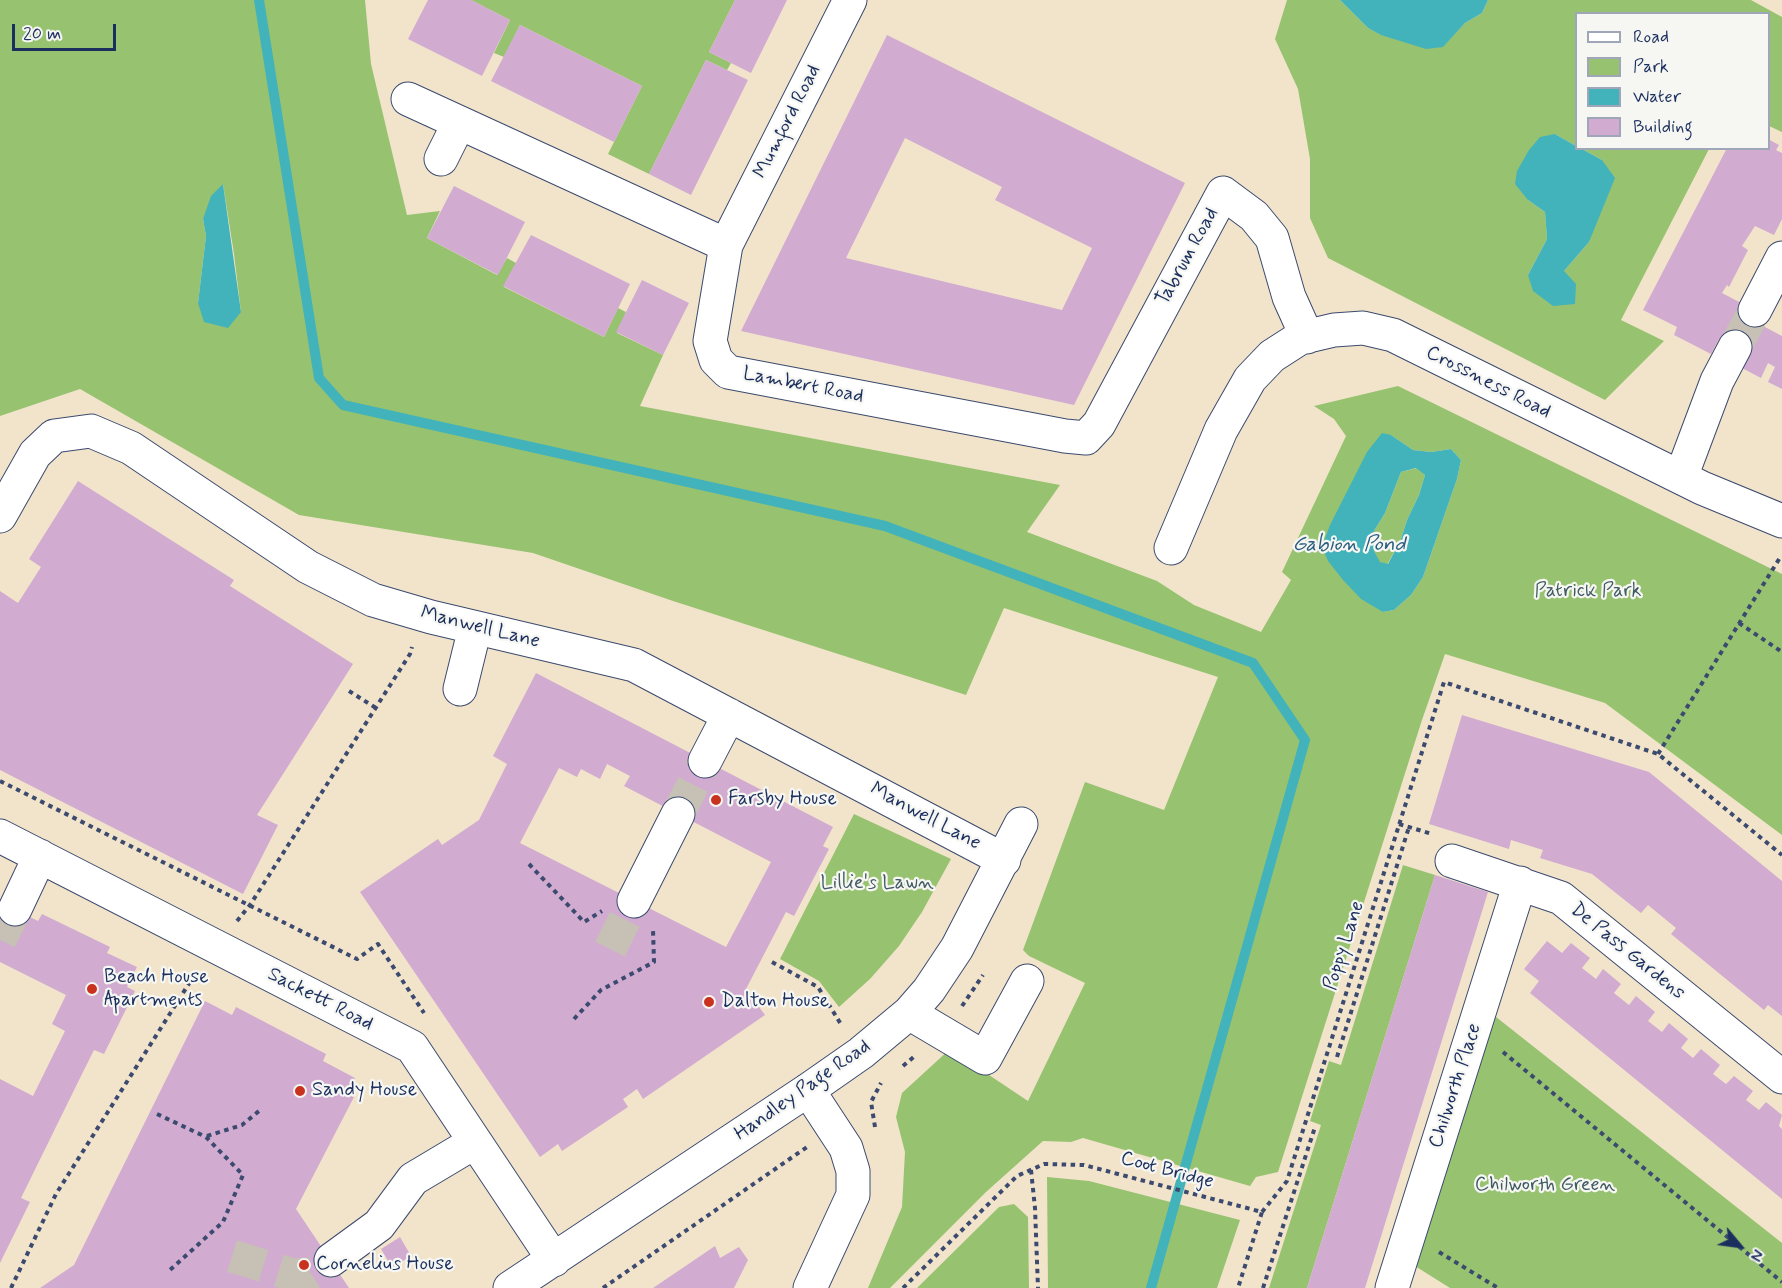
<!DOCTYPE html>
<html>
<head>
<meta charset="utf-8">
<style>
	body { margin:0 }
	#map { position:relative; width:1782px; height:1288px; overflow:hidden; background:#f2e4cb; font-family:Mynerve,sans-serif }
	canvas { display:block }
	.legend { position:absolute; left:1575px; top:12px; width:195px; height:138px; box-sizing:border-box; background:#f6f6f2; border:2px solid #9ea6b7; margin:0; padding:8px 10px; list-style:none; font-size:18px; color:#1b2f5e }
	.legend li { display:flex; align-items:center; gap:12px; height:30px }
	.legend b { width:30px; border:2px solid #9ea6b7 }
	.north { position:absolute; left:1710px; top:1216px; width:60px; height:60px; -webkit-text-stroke:4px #f6f6f2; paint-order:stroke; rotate:119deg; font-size:16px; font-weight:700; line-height:24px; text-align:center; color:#1b2f5e }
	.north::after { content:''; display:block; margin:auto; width:21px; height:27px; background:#1b2f5e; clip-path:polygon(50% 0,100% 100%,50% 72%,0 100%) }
	.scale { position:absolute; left:12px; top:24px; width:104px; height:27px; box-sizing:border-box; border:3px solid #1b2f5e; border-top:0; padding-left:8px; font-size:18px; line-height:21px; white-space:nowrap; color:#1b2f5e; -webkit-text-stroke:4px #f6f6f2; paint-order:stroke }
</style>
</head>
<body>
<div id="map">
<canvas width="1782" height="1288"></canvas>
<ul class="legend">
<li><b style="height:8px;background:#fff"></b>Road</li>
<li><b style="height:16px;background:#97c270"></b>Park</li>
<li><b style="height:16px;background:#43b3bb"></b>Water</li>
<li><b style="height:16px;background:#d1abd0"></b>Building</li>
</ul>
<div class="north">N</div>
<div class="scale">20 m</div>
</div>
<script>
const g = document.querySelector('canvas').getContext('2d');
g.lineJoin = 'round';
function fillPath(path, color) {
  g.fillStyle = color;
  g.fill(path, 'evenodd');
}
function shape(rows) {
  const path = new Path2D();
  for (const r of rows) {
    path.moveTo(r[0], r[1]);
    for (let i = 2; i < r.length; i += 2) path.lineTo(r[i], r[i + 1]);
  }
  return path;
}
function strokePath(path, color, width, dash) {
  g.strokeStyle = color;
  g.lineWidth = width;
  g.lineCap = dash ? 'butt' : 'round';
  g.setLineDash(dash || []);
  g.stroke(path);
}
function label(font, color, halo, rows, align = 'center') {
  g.font = font + ' Mynerve,sans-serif';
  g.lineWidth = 4.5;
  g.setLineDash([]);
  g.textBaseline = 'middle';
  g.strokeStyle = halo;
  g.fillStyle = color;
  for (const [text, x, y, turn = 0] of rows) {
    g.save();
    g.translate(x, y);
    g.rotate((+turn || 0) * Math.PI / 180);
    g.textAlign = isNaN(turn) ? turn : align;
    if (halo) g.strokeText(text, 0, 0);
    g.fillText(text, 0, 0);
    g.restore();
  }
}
fillPath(shape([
	[0,0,365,0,371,64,407,215,440,211,427,238,497,275,507,258,516,263,504,287,604,337,618,308,626,312,617,333,663,355,640,406,1060,485,1027,532,1157,581,1194,605,1261,632,1291,580,1282,572,1346,436,1334,419,1314,406,1398,386,1782,574,1782,835,1605,703,1445,654,1422,720,1278,1172,1256,1177,1250,1186,1083,1138,1071,1142,1043,1141,986,1192,890,1288,868,1288,902,1207,905,1152,896,1117,902,1093,950,1049,1028,1101,1085,983,1029,956,1023,950,1085,782,1164,810,1218,677,1004,608,966,695,673,601,533,553,299,515,80,389,0,416],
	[223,184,234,254,241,312,198,303,206,236,203,219],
	[1391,435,1413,450,1431,452,1451,449,1461,460,1457,479,1423,577,1411,595,1394,610,1383,612,1322,546,1349,490],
	[471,0,735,0,709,52,731,63,727,70,706,60,649,174,608,154,642,86,520,25,504,57,494,53,510,20],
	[1287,0,1340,0,1368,28,1382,35,1443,46,1465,23,1482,13,1488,0,1751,0,1782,17,1782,132,1769,126,1768,14,1576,14,1576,146,1555,134,1528,200,1545,212,1547,239,1528,275,1564,271,1589,242,1602,160,1582,149,1709,149,1621,320,1664,341,1605,400,1328,258,1310,218,1310,159,1298,89,1275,39],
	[1417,468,1425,475,1419,495,1407,520,1401,539,1387,565,1379,562,1374,551,1374,531,1385,513,1401,472],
	[854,814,951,859,922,912,899,946,870,979,839,1007,819,981,780,959],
	[1403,865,1435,875,1307,1288,1269,1288,1321,1125,1310,1121,1329,1061,1341,1065],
	[1491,1013,1782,1243,1782,1288,1450,1288,1415,1266],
	[1047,1177,1089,1181,1240,1220,1217,1288,1048,1288],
	[1014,1204,1028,1217,1029,1288,917,1288,999,1207]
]), '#97c270');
fillPath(shape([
	[1340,0,1488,0,1482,13,1465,23,1443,47,1426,49,1381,35,1368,28],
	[1555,134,1576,146,1576,148,1582,149,1602,160,1615,178,1589,242,1564,271,1576,284,1575,304,1553,306,1533,291,1528,275,1547,239,1545,212,1528,200,1515,184,1517,171,1529,150,1540,137],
	[223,184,241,312,228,328,204,322,198,303,206,236,203,219,211,196],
	[1382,433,1391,435,1413,450,1431,452,1451,449,1461,460,1457,479,1423,577,1411,595,1394,610,1383,612,1361,599,1343,580,1328,561,1322,547,1330,525,1367,452],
	[1416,468,1425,475,1419,495,1407,520,1401,539,1388,564,1380,562,1374,551,1374,531,1385,513,1401,472]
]), '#43b3bb');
strokePath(shape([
	[259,0,319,378,343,405,885,526,1253,663,1305,740,1151,1288]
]), '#43b3bb', 10);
fillPath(shape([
	[428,0,471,0,510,20,482,76,408,39],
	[735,0,787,0,751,73,709,52],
	[520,25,642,86,614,142,491,81],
	[887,35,1185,183,1074,405,741,331],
	[905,138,1002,187,995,200,1092,248,1062,310,846,258],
	[706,60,748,80,691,195,649,174],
	[1768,139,1779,145,1776,150,1782,153,1782,219,1774,235,1755,226,1742,246,1748,250,1729,287,1727,285,1722,293,1768,317,1763,326,1782,336,1782,389,1768,382,1775,367,1768,363,1761,378,1740,367,1747,353,1719,339,1711,354,1674,335,1677,327,1643,310,1727,148,1768,148],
	[454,186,525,222,498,275,427,238],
	[531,235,630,284,604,337,503,286],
	[642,280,689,303,663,355,616,332],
	[78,481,234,580,230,586,353,664,257,815,278,825,243,894,0,770,0,591,18,603,41,567,29,559],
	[536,673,833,827,823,846,829,849,794,916,786,912,746,989,765,1015,643,1099,637,1089,623,1099,628,1107,562,1151,558,1144,540,1157,360,892,438,839,442,845,479,820,507,764,493,756],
	[607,764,630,776,624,786,771,862,726,947,520,843,559,768,577,777,581,769,600,779],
	[1462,715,1649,772,1782,881,1782,1016,1768,1005,1764,1010,1671,934,1676,928,1648,905,1641,913,1592,874,1540,858,1543,850,1511,840,1509,849,1429,824],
	[1435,875,1488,892,1470,950,1365,1288,1307,1288],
	[0,902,38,921,42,914,110,947,107,953,137,967,127,987,135,991,104,1054,94,1050,82,1074,21,1198,30,1202,0,1263,0,1079,33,1096,65,1031,52,1024,66,995,0,962],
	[1547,941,1562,953,1571,943,1590,958,1582,968,1596,979,1603,969,1621,984,1614,993,1629,1005,1636,996,1655,1012,1648,1021,1662,1032,1669,1023,1688,1039,1681,1048,1693,1058,1701,1049,1720,1065,1713,1074,1726,1084,1734,1076,1753,1091,1746,1100,1759,1110,1766,1102,1782,1115,1779,1126,1782,1129,1782,1199,1530,993,1539,981,1524,969],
	[205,1001,232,1015,236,1007,326,1054,323,1061,355,1078,347,1094,354,1097,296,1209,349,1288,40,1288,74,1265],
	[400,1237,411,1256,392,1268,381,1249],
	[715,1246,720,1258,739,1247,748,1260,734,1288,653,1288]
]), '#d1abd0');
strokePath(shape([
	[1735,347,1755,310],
	[678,814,705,761],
	[0,940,15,909],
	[610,949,634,901],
	[232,1256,293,1275,310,1274,331,1260]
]), '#c7c0b5', 33, [33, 16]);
const minor = shape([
	[850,0,726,245,710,341,716,360,728,372,1065,436,1086,438,1099,424,1223,193,1254,216,1272,238,1289,297,1307,337],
	[408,99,726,245],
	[441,159,459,123],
	[1755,310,1782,258],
	[1681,477,1717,381,1735,347],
	[0,516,35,454,54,436,91,431,131,448,308,567,373,600,431,617,634,665,1004,860],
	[1171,548,1221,430,1250,379,1272,356,1300,338,1334,330,1363,328,1393,335,1702,488,1782,521],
	[460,689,475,628],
	[705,761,729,715],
	[0,836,412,1047,554,1260],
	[1452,861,1561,898,1782,1077],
	[634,901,678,814],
	[15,909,40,856],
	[909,1013,985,1058,1027,981],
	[808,1090,846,1148,853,1171,853,1195,810,1288],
	[331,1260,379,1225,413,1179,475,1142],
	[510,1288,808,1090,861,1053,909,1013,929,990,957,948,1021,824],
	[1392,1288,1520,883]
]);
strokePath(minor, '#3b4a6e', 35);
strokePath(shape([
	[1739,623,1782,652],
	[349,691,376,708],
	[1658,754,1781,556],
	[0,781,357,959,378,944,424,1013],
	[1399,824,1432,834],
	[529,864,584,922,602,911],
	[237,921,250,905,410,654,412,647],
	[772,962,818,987,842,1026],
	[962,1006,983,975],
	[574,1019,601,990,654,962,653,929],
	[1503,1052,1782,1282],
	[1337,1057,1409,827],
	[903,1066,916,1055],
	[157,1114,206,1137,243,1175,223,1222,170,1270],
	[875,1127,871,1102,881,1083],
	[207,1136,242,1125,259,1111],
	[1031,1170,1035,1208,1038,1288],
	[1262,1212,1287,1181,1444,682,1658,754,1782,855],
	[1439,1252,1498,1288],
	[11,1288,56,1194,195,974],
	[603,1288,807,1147],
	[903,1288,1017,1176,1044,1164,1084,1165,1262,1212,1238,1288],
	[1263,1288,1315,1127]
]), '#3b4a6e', 4, [4.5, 4.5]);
strokePath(minor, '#fff', 33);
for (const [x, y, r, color] of [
	[716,800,6,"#c8321e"],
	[92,989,6,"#c8321e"],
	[709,1002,6,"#c8321e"],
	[300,1091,6,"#c8321e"],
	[304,1265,6,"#c8321e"]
]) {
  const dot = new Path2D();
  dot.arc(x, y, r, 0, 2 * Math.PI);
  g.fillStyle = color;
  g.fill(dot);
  strokePath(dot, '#f6f6f2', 2);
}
label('20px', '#1b2f5e', '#f6f6f2', [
	["Mumford Road",788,122,-63],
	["Tabrum Road",1188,257,-61],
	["Crossness Road",1488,383,27],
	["Lambert Road",803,386,11],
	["Manwell Lane",480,628,14],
	["Manwell Lane",925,817,28],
	["Poppy Lane",1345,946,-72],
	["De Pass Gardens",1627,952,39],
	["Sackett Road",320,1000,27],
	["Chilworth Place",1456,1086,-72],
	["Handley Page Road",803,1091,-35],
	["Coot Bridge",1167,1171,15]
]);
label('20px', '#405b63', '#f6f6f2', [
	["Patrick Park",1588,592],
	["Lillie's Lawn",877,884],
	["Chilworth Green",1545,1186]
]);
label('20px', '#1b2f5e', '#f6f6f2', [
	["Farsby House",728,800],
	["Beach House",104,978],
	["Apartments",104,1001],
	["Dalton House",721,1002],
	["Sandy House",312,1091],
	["Cornelius House",316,1265]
], 'left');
label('italic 21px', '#295d7f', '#f6f6f2', [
	["Gabion Pond",1349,546]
]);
</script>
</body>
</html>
